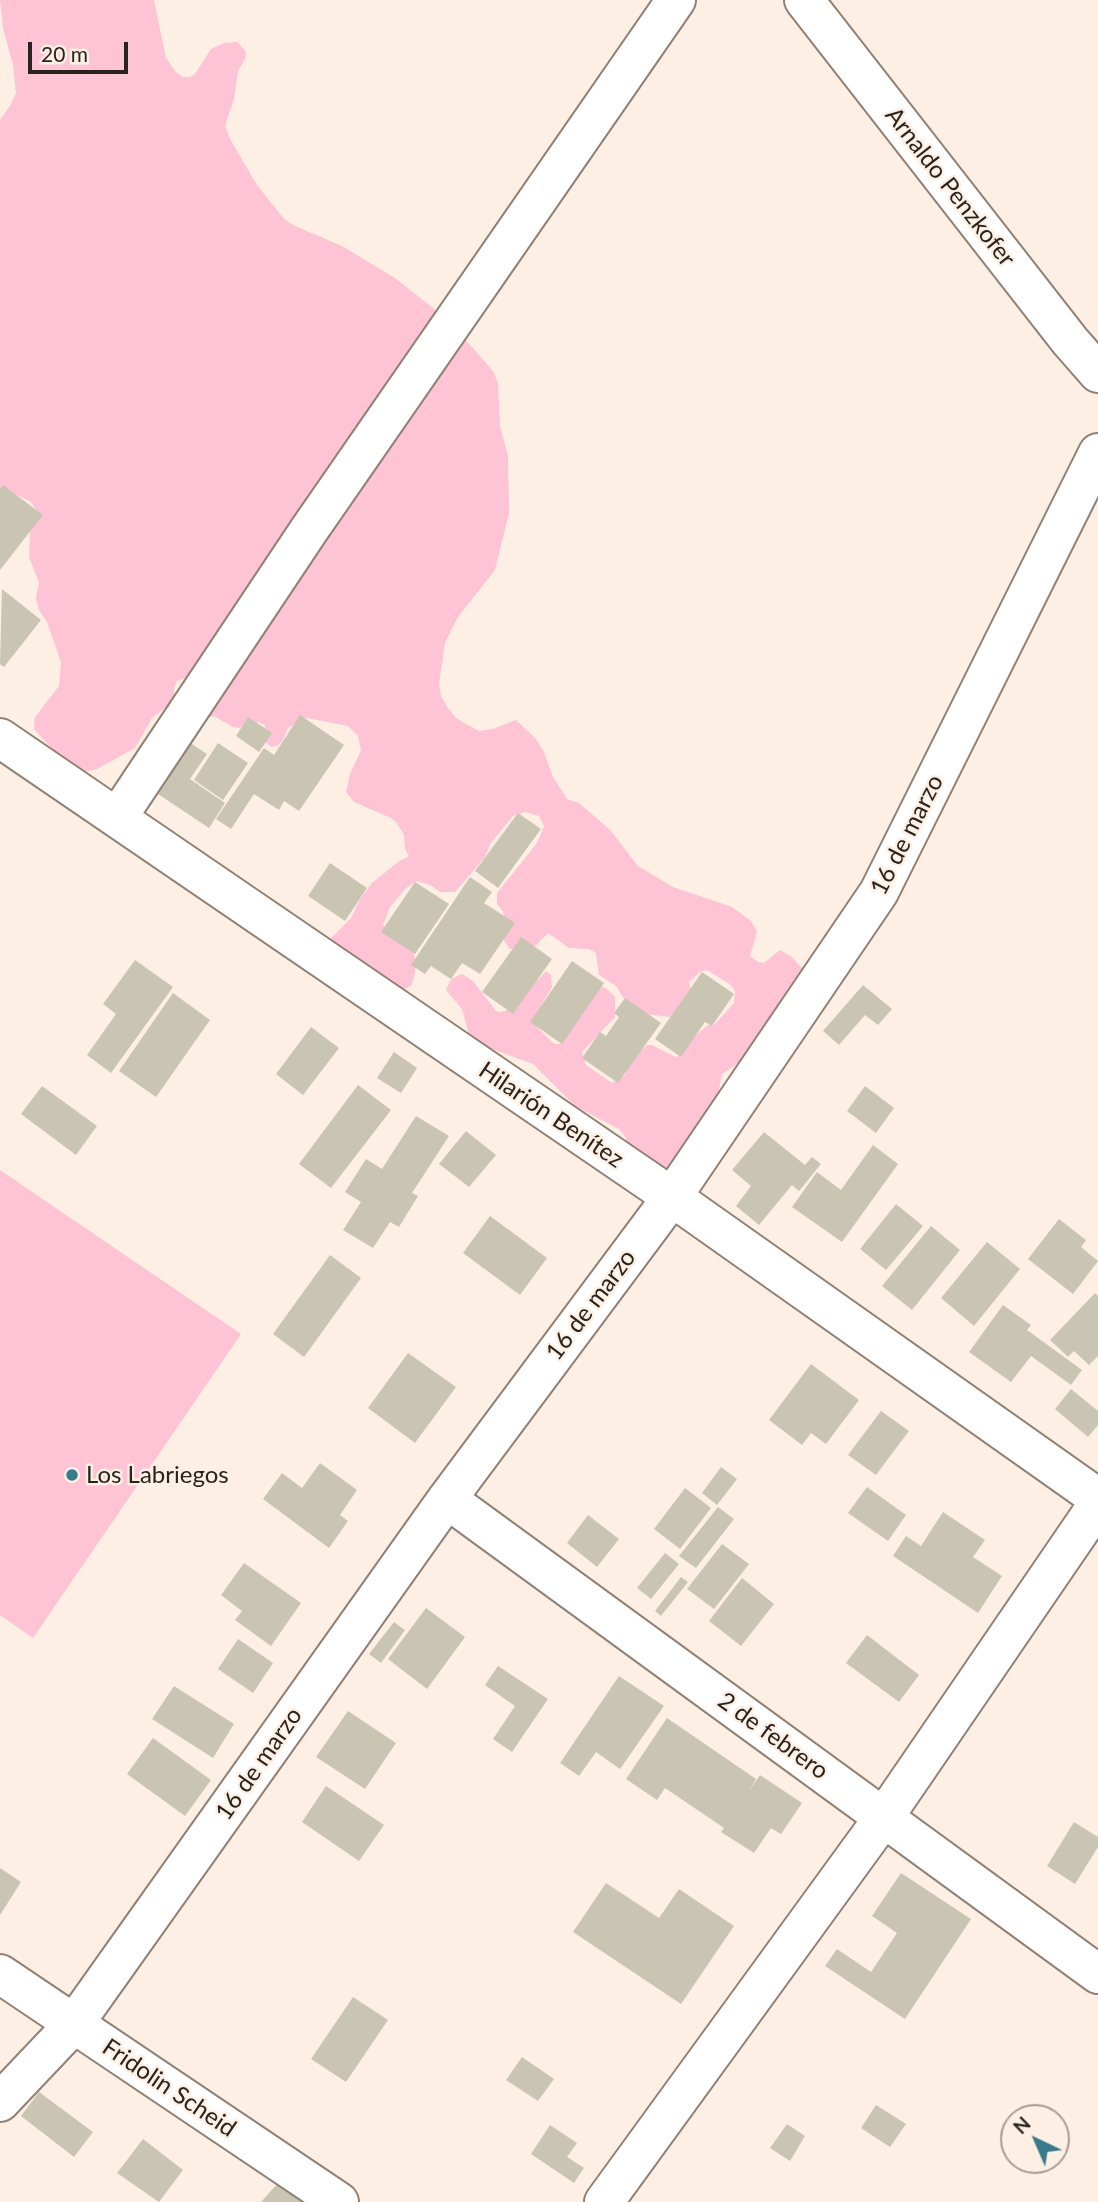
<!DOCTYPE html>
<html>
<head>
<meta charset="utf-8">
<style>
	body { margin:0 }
	#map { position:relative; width:1098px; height:2202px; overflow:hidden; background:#fdefe4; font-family:Lato,sans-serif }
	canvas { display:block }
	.north { position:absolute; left:1000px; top:2104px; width:70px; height:70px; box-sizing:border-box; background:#fdefe4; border:2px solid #a89d95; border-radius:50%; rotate:316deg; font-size:19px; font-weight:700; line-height:28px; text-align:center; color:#29231e }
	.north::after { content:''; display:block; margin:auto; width:24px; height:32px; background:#397a8d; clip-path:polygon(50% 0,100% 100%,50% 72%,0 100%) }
	.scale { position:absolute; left:28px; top:42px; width:100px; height:32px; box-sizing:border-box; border:4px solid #29231e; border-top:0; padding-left:9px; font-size:21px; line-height:24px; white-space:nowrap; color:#29231e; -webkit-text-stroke:5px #fdefe4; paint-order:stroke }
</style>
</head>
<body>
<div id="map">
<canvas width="1098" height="2202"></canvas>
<div class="north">N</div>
<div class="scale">20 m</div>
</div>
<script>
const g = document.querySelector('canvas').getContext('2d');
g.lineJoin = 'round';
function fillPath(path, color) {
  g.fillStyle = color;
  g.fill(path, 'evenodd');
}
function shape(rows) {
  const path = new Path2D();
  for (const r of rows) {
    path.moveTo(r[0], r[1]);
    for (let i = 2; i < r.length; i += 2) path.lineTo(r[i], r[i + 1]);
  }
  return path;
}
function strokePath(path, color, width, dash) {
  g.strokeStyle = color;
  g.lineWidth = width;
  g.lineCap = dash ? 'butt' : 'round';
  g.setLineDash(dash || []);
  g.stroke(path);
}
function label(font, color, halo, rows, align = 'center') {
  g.font = font + ' Lato,sans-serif';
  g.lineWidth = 5;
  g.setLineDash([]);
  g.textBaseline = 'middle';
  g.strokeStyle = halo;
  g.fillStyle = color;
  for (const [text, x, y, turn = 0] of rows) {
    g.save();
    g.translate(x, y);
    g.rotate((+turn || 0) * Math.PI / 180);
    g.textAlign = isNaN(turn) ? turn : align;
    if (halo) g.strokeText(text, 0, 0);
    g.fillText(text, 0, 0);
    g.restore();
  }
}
fillPath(shape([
	[0,0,154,0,166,58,175,71,183,77,190,77,195,74,211,49,224,43,238,42,246,52,245,59,238,71,234,99,225,126,230,139,257,185,284,219,295,226,342,246,395,278,448,320,493,371,498,383,500,426,508,456,509,513,495,570,458,617,445,643,439,683,441,696,448,708,457,719,479,731,493,729,516,720,536,739,544,752,553,777,567,799,579,803,610,830,638,866,673,887,732,907,751,921,757,931,750,956,758,962,764,963,780,950,792,957,807,974,774,1017,761,1029,747,1055,740,1062,722,1074,718,1095,665,1176,627,1152,626,1138,619,1129,575,1106,533,1064,478,1044,469,1035,462,1009,446,990,451,979,462,974,473,981,496,1011,501,1012,507,1010,518,1001,546,971,551,975,552,987,533,1019,535,1025,554,1044,560,1044,600,986,606,988,615,997,615,1017,582,1052,586,1065,612,1083,624,1076,632,1059,647,1045,652,1045,675,1057,681,1054,698,1033,708,1025,714,1025,734,1003,735,991,731,985,707,970,700,972,689,982,692,994,671,1017,644,1014,623,997,616,986,599,975,596,953,589,949,569,948,548,933,533,948,521,953,509,948,501,936,504,917,503,911,497,904,497,893,537,843,544,826,539,816,525,812,513,816,490,844,485,857,455,892,440,892,430,885,417,881,406,888,390,907,383,925,413,952,415,959,415,973,411,986,397,992,329,944,332,937,351,918,360,899,372,883,398,862,409,856,405,849,404,835,396,822,391,818,354,802,346,792,350,774,361,750,358,736,348,726,307,718,288,728,283,740,278,745,272,747,266,743,264,737,265,725,258,722,239,728,233,727,214,716,207,718,201,724,189,677,177,681,174,688,174,701,152,718,135,748,97,769,84,772,60,758,34,729,35,717,59,686,61,662,47,622,39,610,36,598,39,583,29,557,30,531,38,517,37,511,30,501,16,495,0,492,0,120,10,106,16,93,13,65,3,28],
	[0,1170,241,1334,33,1638,0,1615]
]), '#fec3d5');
fillPath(shape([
	[3,485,43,515,0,570,0,489],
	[2,589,41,620,4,667,0,664],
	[300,715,344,745,299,811,284,801,279,810,254,794,231,829,216,819,264,748,274,755],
	[248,717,272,733,259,752,236,736],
	[189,742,207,754,190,779,225,803,209,828,155,792],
	[218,743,248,763,223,800,194,780],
	[518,813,541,829,498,888,475,871],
	[330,863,367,888,345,921,308,896],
	[470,877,492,892,484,903,515,923,480,974,462,963,451,979,431,966,425,974,411,965],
	[415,882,449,904,415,954,381,932],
	[521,937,552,959,513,1014,482,992],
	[135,960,173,987,111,1073,87,1055,116,1014,103,1004],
	[572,961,604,983,562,1044,530,1022],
	[702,972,734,994,712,1026,705,1022,681,1057,655,1039],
	[863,985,892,1009,878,1025,865,1015,839,1045,823,1031],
	[173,993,210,1020,156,1097,119,1071],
	[625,998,661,1023,618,1083,582,1058,600,1032,606,1036,619,1017,614,1013],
	[311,1027,339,1048,303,1095,276,1074],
	[394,1052,417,1068,401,1093,377,1078],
	[358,1085,391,1110,331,1188,299,1164],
	[42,1086,97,1126,76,1155,21,1114],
	[865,1086,894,1108,876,1133,847,1111],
	[416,1116,449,1136,412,1193,418,1196,399,1227,390,1222,373,1248,343,1230,361,1202,345,1192,366,1159,382,1169],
	[466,1131,496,1155,469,1187,439,1164],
	[764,1132,805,1165,812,1157,821,1164,799,1191,792,1185,759,1225,736,1206,751,1186,732,1170],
	[873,1145,898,1164,842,1242,792,1207,817,1172,841,1190],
	[896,1204,923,1226,886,1270,860,1249],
	[490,1216,547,1258,520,1295,463,1253],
	[1059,1219,1086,1240,1081,1247,1098,1261,1073,1294,1028,1259],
	[931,1226,960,1250,912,1310,882,1286],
	[987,1242,1020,1269,974,1326,941,1298],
	[330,1255,361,1278,304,1357,273,1334],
	[1095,1293,1098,1296,1098,1356,1089,1365,1074,1351,1068,1357,1050,1340],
	[1003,1305,1031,1325,1027,1330,1082,1370,1071,1385,1031,1356,1011,1382,969,1352],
	[408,1353,456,1387,415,1443,368,1408],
	[811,1364,859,1400,826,1444,811,1433,802,1445,769,1420],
	[1071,1389,1098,1411,1098,1425,1088,1437,1055,1409],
	[881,1411,909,1431,876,1475,848,1455],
	[320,1463,357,1490,340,1515,348,1521,329,1548,263,1499,282,1473,302,1488],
	[721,1467,737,1479,717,1505,702,1493],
	[867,1487,906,1515,888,1541,848,1513],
	[685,1488,711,1508,680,1549,654,1529],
	[718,1507,734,1519,696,1568,679,1556],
	[943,1512,985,1540,973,1557,1002,1576,978,1613,893,1556,906,1536,921,1546],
	[588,1515,619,1539,597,1567,567,1543],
	[722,1544,749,1564,714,1609,687,1589],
	[665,1553,679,1564,651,1599,637,1588],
	[244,1563,301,1603,271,1646,235,1620,242,1611,221,1595],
	[681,1577,688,1582,661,1616,655,1611],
	[742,1578,774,1604,741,1646,709,1621],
	[426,1608,465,1637,427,1689,388,1659],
	[394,1622,405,1630,381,1663,369,1654],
	[867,1635,919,1675,899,1702,846,1663],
	[238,1639,273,1663,253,1693,218,1669],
	[498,1666,548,1699,512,1752,493,1739,515,1706,485,1685],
	[619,1676,664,1706,620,1769,596,1752,579,1776,560,1763],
	[174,1686,234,1724,213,1758,152,1719],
	[348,1711,396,1743,365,1789,316,1757],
	[667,1718,756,1779,749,1791,760,1775,802,1803,781,1834,771,1828,754,1853,721,1832,724,1828,665,1788,657,1800,626,1779],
	[153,1738,211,1780,185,1816,127,1774],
	[326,1786,384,1825,359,1861,302,1822],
	[1074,1822,1098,1837,1098,1847,1075,1884,1047,1866],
	[0,1868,21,1882,0,1915],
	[901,1873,971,1919,905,2019,825,1966,837,1949,871,1972,897,1933,872,1916],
	[606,1883,659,1918,679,1889,734,1926,681,2004,573,1932],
	[353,1997,388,2020,346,2082,311,2059],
	[522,2057,554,2079,538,2101,506,2080],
	[39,2092,93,2132,74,2157,21,2116],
	[876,2105,906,2124,890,2147,861,2128],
	[787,2124,805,2136,790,2161,770,2148],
	[550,2125,577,2143,567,2157,584,2168,574,2183,531,2154],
	[143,2139,183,2170,159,2202,117,2173],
	[279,2182,303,2202,261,2202]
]), '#cac5b2');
const minor = shape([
	[804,0,1070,341,1098,373],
	[0,738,672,1197,1098,1498],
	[117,818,309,530,676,0],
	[447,1499,1098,1974],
	[0,1974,339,2202],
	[0,2102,74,2024,447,1499,672,1197,879,892,1098,453],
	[604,2202,884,1817,1098,1504]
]);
strokePath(minor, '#918174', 42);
strokePath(minor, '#fff', 38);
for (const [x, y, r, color] of [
	[72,1475,7,"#397a8d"]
]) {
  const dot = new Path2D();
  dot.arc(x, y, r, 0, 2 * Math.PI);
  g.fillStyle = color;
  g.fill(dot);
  strokePath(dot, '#fdefe4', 2.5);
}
label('24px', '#29231e', '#fdefe4', [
	["Arnaldo Penzkofer",950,187,52],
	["16 de marzo",907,835,-63],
	["Hilarión Benítez",551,1115,34],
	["16 de marzo",591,1305,-53],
	["2 de febrero",773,1736,36],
	["16 de marzo",259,1764,-55],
	["Fridolin Scheid",169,2088,34]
]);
label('24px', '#29231e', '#fdefe4', [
	["Los Labriegos",86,1475]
], 'left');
</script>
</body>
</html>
